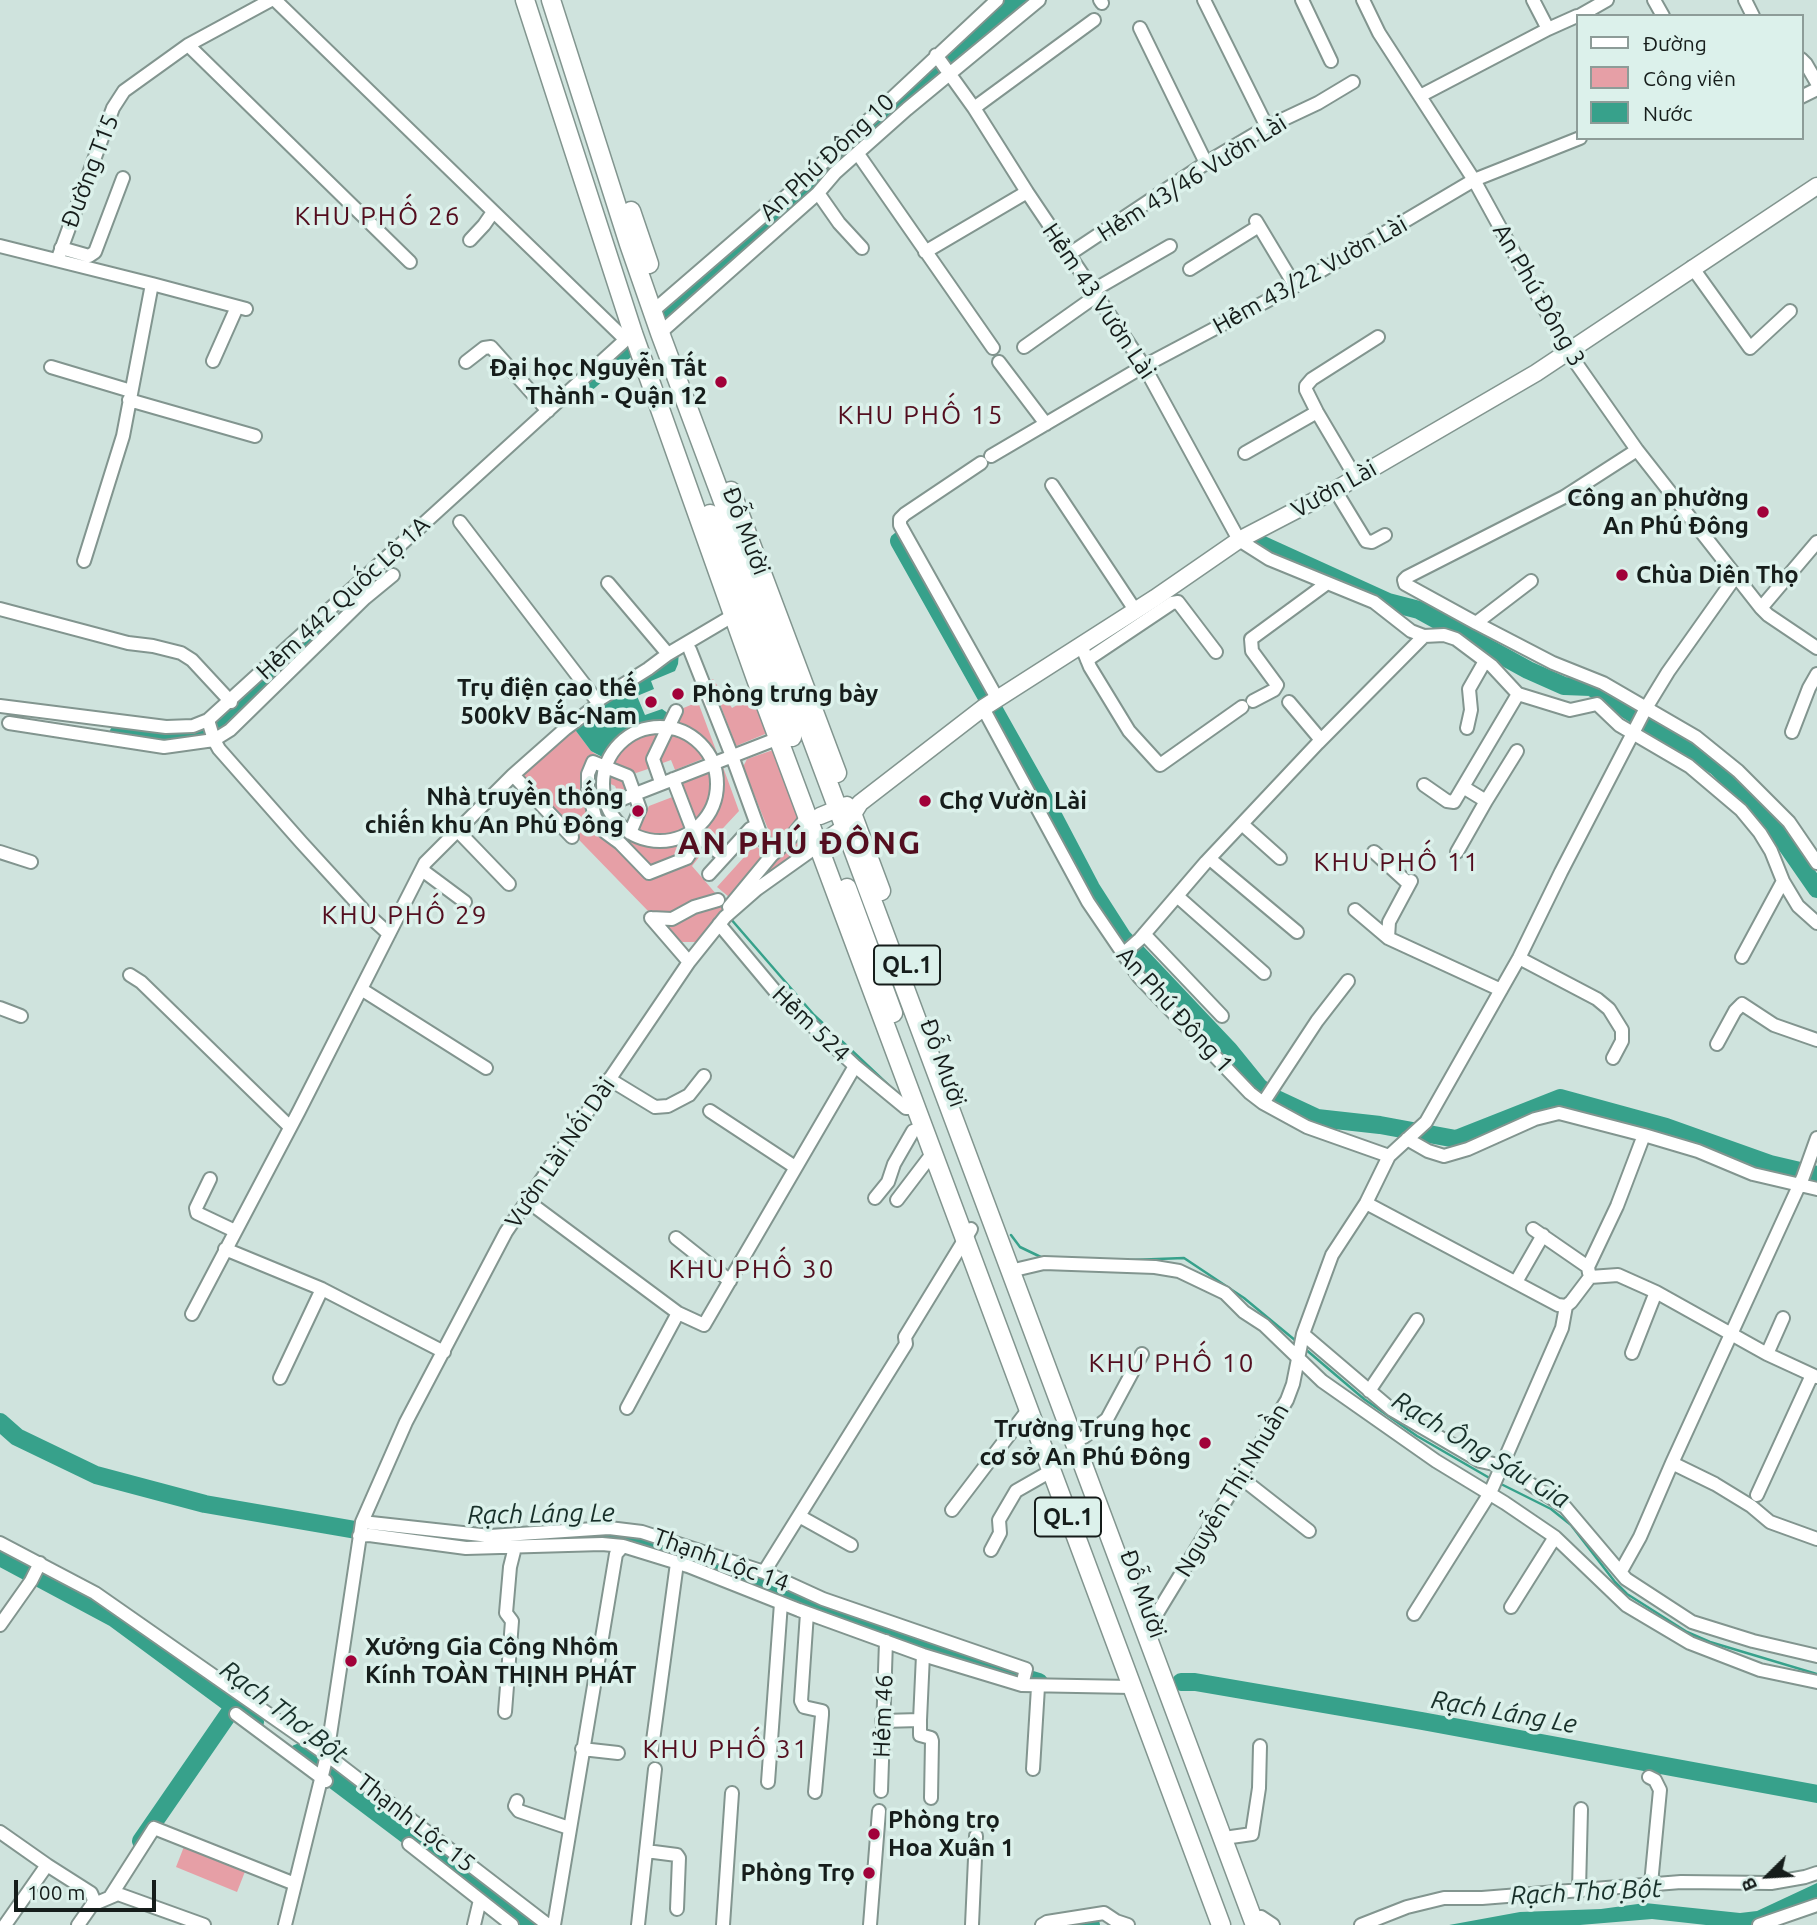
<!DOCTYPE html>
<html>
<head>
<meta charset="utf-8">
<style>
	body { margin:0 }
	#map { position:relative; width:1817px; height:1925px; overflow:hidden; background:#cfe3dd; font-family:Ubuntu,sans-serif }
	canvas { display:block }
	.legend { position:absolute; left:1576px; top:14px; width:228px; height:126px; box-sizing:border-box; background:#dcf1eb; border:2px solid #8d9c98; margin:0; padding:9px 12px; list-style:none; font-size:21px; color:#161d1b }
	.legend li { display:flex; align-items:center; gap:14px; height:35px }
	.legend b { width:35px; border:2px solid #8d9c98 }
	.north { position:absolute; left:1733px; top:1841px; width:70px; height:70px; -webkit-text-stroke:5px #dcf1eb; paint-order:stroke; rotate:246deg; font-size:19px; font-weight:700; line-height:28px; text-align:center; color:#161d1b }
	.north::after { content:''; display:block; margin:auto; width:24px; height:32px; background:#161d1b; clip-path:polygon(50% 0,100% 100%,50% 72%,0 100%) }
	.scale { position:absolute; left:14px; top:1880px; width:142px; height:32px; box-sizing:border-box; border:4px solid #161d1b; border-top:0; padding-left:9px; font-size:21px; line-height:24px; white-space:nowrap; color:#161d1b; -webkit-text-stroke:5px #dcf1eb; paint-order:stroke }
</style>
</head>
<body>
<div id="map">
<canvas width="1817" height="1925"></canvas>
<ul class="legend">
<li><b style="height:9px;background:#fff"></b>Đường</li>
<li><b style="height:19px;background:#e69fa6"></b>Công viên</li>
<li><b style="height:19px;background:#37a18b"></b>Nước</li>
</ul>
<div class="north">B</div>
<div class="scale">100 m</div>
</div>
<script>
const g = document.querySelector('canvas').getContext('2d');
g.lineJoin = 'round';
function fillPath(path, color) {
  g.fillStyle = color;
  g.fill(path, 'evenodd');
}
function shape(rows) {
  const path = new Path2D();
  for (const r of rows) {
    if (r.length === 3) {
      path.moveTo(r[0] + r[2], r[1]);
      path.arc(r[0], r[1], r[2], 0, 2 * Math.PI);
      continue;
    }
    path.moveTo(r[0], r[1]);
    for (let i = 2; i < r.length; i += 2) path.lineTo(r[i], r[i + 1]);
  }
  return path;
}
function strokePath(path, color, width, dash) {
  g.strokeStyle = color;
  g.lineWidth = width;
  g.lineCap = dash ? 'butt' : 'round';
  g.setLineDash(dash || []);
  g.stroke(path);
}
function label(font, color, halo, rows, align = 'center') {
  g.font = font + ' Ubuntu,sans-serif';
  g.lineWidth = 7;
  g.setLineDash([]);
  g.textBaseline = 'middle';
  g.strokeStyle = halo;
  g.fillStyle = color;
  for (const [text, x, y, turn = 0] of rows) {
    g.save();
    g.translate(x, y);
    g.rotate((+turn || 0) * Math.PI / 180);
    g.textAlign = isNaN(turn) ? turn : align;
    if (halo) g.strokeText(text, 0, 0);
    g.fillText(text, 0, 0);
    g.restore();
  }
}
fillPath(shape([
	[713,679,732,708,756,694,770,732,736,746,711,680],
	[698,702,717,753,675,770,671,760,660,764,658,760,681,709],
	[573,727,591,751,600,757,596,767,602,770,598,778,589,773,589,797,613,837,617,829,624,832,623,835,628,838,635,834,649,806,675,796,708,846,692,866,717,895,673,918,650,913,517,776],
	[663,727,651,768,636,773,608,760,618,745,627,737,644,729],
	[776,749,801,818,777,844,774,844,743,767,747,759],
	[723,767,739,811,712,840,697,828,680,783],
	[607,772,621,778,625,790,618,793,615,786,604,781],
	[799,833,811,845,743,895],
	[755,845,766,855,729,897,717,887],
	[718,903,725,908,701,942,682,942,674,937,658,920],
	[185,1844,246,1869,237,1892,176,1867]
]), '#e69fa6');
fillPath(shape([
	[679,652,678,664,675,671,651,681,654,689,637,696,645,715,662,709,669,714,663,727,644,729,627,737,618,745,608,760,591,751,573,727],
	[1817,1883,1817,1904,1757,1925,1706,1925,1652,1919,1580,1925,1449,1925,1520,1912,1601,1909,1645,1903,1740,1913,1757,1911]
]), '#37a18b');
strokePath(shape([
	[730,918,814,1015,899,1095],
	[1011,1235,1020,1247,1045,1259],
	[1131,1260,1184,1258,1244,1298,1296,1341],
	[1304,1348,1364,1399,1417,1436,1493,1480],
	[1499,1483,1551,1509,1571,1525,1615,1582,1627,1594,1687,1632,1710,1642,1817,1674]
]), '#37a18b', 2.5);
strokePath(shape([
	[668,312,996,17,1019,0],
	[581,388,629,347],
	[899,541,1048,806,1091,888,1123,938,1229,1050,1259,1087,1272,1097,1317,1118,1380,1125,1456,1139,1560,1098,1666,1127,1770,1164,1817,1175],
	[1256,542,1388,602,1419,610,1528,670,1564,686,1591,687,1717,767,1765,814,1817,889],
	[118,734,154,739,195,738,259,684,317,628],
	[0,1422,17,1437,96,1475,205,1504,379,1534],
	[438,1540,487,1543,599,1536,635,1540,919,1645,1039,1682],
	[0,1557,114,1618,255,1722],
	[1181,1682,1195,1682,1422,1721,1817,1794],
	[298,1753,526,1925],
	[141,1841,234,1706],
	[1074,1925,1081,1923,1091,1925]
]), '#37a18b', 18);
const minor = shape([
	[275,0,626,340],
	[1100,0,1102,3],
	[1204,0,1267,127],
	[1302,0,1331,61],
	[1363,0,1379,33,1474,180,1569,353,1637,450,1761,608,1768,615,1817,648],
	[1533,0,1548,29],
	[1654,0,1663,16],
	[1745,0,1753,16],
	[1579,16,1607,0],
	[1140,28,1206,163],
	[188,45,410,262],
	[936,55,974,108,1027,192,1144,366,1239,540,1269,559,1374,602,1411,631,1424,636,1444,635,1456,639,1492,666,1518,694,1570,710,1597,704,1619,725,1689,766,1741,810,1760,833,1771,851,1783,881,1798,906,1817,923],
	[1801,59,1806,64,1817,83],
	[1420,96,1548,29,1577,16],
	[1801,97,1817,89],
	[974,108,1094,20],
	[858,154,993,348],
	[818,193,835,173,907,109,1039,0],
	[1256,221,1295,286],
	[470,240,484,225,493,212],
	[0,246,152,284,123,436,84,561],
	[61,248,89,256,95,252,123,178],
	[925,252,1027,192],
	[1068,255,1206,163,1267,127,1318,103,1353,82],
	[58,258,113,108,124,91,188,45,271,0],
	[1692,267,1750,348,1790,311],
	[1190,269,1259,226],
	[152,284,246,309],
	[1092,291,1170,246],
	[653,311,799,185,997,0],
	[660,333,818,193,839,223,862,248],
	[1024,347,1096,296],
	[213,361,237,307],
	[466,362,484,348,491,347,548,411],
	[999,362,1046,424],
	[51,367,131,391],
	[129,400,255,436],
	[1637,450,1564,497,1407,577,1404,580,1405,584,1476,623,1553,663,1603,683,1696,737,1738,771,1789,822,1817,863],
	[1245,453,1317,412],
	[991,456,1144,366,1295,286,1474,180,1580,138],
	[981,463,905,514,900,519,900,525,997,698],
	[1356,478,1317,412,1306,390,1306,386,1312,379,1378,337],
	[1052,485,1135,610],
	[1335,490,1366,541,1372,542,1385,535],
	[460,522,597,701],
	[608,583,668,654],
	[1761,608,1817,542],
	[0,609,128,643,153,646,181,653,192,660,231,702],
	[1476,623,1531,581],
	[1081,645,1090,667,1129,731,1160,765,1242,707],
	[690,650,732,756,760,833,772,855],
	[1087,660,1172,603,1178,602,1216,652],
	[1253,701,1274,690,1277,685,1252,651,1251,639,1326,584],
	[1289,702,1321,740],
	[0,706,166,727,193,726,208,720,633,333],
	[983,708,1088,902,1139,977,1250,1093,1263,1103,1307,1127,1389,1156],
	[208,720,214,740,219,749,301,842,366,913,389,934],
	[9,723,164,747,214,740,230,730,365,598,393,575],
	[660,784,57],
	[1467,728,1471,710,1469,689,1485,661],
	[1792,732,1809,688,1817,674],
	[513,775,572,837],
	[673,779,693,831,724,857],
	[661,782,653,759,676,711],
	[1424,785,1447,801,1454,802,1518,694],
	[1486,801,1517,751],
	[607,805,779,738],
	[1242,824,1280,858],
	[457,830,509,884],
	[630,833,640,809,628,776,593,762,588,774,588,789,595,817,605,832,620,843,649,873,687,858,701,836],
	[0,852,31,862],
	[1374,852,1409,884],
	[1457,852,1486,801,1463,787],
	[1210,859,1297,932],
	[422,870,465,902],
	[709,874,750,829,757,825],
	[1177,896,1264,973],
	[729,907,772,855,789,840,808,816,812,816],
	[1355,910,1388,938,1501,990],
	[651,918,672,919,694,907,718,900],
	[651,918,689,962],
	[719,924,775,991,855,1066,906,1108,915,1108],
	[1144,934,1222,1016],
	[1388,938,1389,922,1411,881],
	[1123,954,1140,939,1206,862,1318,743,1424,636],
	[1742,957,1783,881],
	[1519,958,1597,999,1609,1009,1622,1030,1622,1041,1613,1058],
	[130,975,141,982,290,1127],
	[361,989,486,1068],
	[0,1008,21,1016],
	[1717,1044,1735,1011,1742,1004,1774,1025,1817,1040],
	[609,1079,655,1107,668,1106,689,1095,704,1076],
	[1263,1103,1317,1021,1348,981],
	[710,1111,795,1167],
	[1407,1139,1428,1151,1444,1156,1468,1149,1535,1119,1559,1113,1644,1135],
	[210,1179,196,1208,197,1213,235,1231],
	[875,1198,888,1182,894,1164,913,1131,922,1128],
	[526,1200,678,1313,704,1325,855,1066],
	[897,1200,932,1154],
	[1366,1203,1558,1305,1566,1306,1571,1302,1590,1277,1618,1275,1656,1292,1767,1354,1817,1377],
	[1533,1229,1588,1267,1589,1273],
	[676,1238,730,1281],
	[225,1249,322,1289,444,1352],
	[1588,1267,1617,1206,1644,1135,1698,1151,1753,1174,1817,1189],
	[1010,1271,1044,1263,1155,1267,1179,1271,1225,1293,1244,1312,1264,1325,1322,1381,1436,1461,1505,1503,1555,1537,1626,1605,1690,1643,1760,1670,1817,1682],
	[1516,1282,1543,1235],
	[192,1314,299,1111,425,863,513,775,565,729,596,706,597,701,648,669,668,654,734,615],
	[1303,1334,1391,1409,1480,1461,1503,1466,1565,1507,1626,1579,1692,1622,1753,1641,1817,1656],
	[1632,1353,1656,1292],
	[1767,1354,1783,1318],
	[280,1378,322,1289],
	[1369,1391,1417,1320],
	[627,1408,678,1313],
	[1084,1437,1107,1419,1142,1354],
	[1672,1463,1715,1484,1751,1506,1770,1522,1817,1539],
	[1240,1477,1309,1531],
	[1757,1495,1812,1375],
	[952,1510,1028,1410],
	[799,1516,851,1545],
	[362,1522,490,1536,609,1528,642,1532,764,1572,823,1599,1026,1669,1022,1685],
	[359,1536,369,1535,466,1548,602,1544,623,1546],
	[0,1543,95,1593,327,1755,548,1925],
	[991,1550,1000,1533,999,1520,1016,1491,1051,1471],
	[1621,1571,1640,1537,1672,1463,1803,1177,1817,1138],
	[764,1572,906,1344,905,1337,971,1229],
	[1511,1607,1555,1537],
	[807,1613,801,1701,804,1707,822,1711,822,1715,815,1792],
	[1414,1614,1490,1493,1562,1328,1566,1306],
	[0,1625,31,1581,40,1563],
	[1144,1627,1153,1620,1287,1400,1293,1384,1303,1334,1332,1255,1366,1203,1389,1156,1426,1122,1519,958,1561,872,1646,708,1668,672,1736,576],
	[505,1712,512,1621,506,1613,510,1567,515,1547],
	[236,1714,326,1781],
	[920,1720,920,1735,931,1738,932,1741,931,1798],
	[882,1721,920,1720,923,1655],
	[652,1748,677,1563],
	[582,1749,618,1753],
	[1033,1769,1038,1687],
	[1649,1777,1655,1780,1660,1790,1651,1884],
	[768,1782,781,1603],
	[881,1791,886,1641],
	[517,1801,515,1806,519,1811,569,1828],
	[0,1832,47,1865],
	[1231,1837,1252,1834,1259,1788,1260,1746],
	[409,1844,512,1925],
	[646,1851,677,1855,679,1858,677,1909],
	[1579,1890,1581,1809],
	[110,1897,154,1828,295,1884],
	[1261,1917,1273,1925],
	[5,1925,47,1865,91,1893,94,1900,92,1905],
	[78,1925,92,1905,118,1894,204,1925],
	[285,1925,327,1755,362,1522,406,1422,506,1232,689,962,725,917,757,889,823,842],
	[474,1925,480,1900],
	[554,1925,616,1554,623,1546,688,1566,799,1610,923,1655,1022,1685,1132,1687],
	[638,1925,655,1769],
	[723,1925,732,1793],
	[870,1925,879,1811],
	[972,1925,976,1836],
	[1042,1925,1047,1922,1104,1913,1116,1921,1128,1925],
	[1361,1925,1407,1907,1444,1898,1482,1898,1681,1882,1771,1883,1805,1877,1817,1873],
	[1759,1925,1817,1905]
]);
const major = shape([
	[820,816,847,805],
	[829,838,845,827,860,803,983,708,1155,598,1239,540,1335,490,1536,373,1817,186]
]);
const highway = shape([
	[525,0,633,333,756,679,1221,1925],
	[551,0,629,244,660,333,1255,1925],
	[631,211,649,264],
	[731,491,837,773],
	[710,514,792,737],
	[853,816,881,891],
	[847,888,893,1013]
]);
strokePath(minor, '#82958f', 16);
strokePath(major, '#82958f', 19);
strokePath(highway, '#82958f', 21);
strokePath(minor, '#fff', 12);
strokePath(major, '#fff', 16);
strokePath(highway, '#fff', 18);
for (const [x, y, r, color] of [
	[721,382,7,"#a10139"],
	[1763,512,7,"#a10139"],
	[1622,575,7,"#a10139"],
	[678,694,7,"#a10139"],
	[651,702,7,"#a10139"],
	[925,801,7,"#a10139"],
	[638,811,7,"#a10139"],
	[1205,1443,7,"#a10139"],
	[351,1661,7,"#a10139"],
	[874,1834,7,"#a10139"],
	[869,1873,7,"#a10139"]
]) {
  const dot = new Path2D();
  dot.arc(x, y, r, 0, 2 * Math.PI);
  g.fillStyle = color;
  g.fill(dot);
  strokePath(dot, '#dcf1eb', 2.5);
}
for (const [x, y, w] of [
	[907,965,66],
	[1068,1517,66]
]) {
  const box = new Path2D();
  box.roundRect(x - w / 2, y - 19.5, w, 39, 5);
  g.fillStyle = '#dcf1eb';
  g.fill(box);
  strokePath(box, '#161d1b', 2);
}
label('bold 23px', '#161d1b', null, [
	["QL.1",907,965],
	["QL.1",1068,1517]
]);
label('24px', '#161d1b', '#dcf1eb', [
	["An Phú Đông 10",827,157,-43],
	["Đường T15",90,171,-69],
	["Hẻm 43/46 Vườn Lài",1192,178,-32],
	["Hẻm 43/22 Vườn Lài",1310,275,-29],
	["An Phú Đông 3",1539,295,60],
	["Hẻm 43 Vườn Lài",1099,301,56],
	["Vườn Lài",1334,489,-29],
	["Đỗ Mười",746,531,69],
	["Hẻm 442 Quốc Lộ 1A",343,598,-43],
	["An Phú Đông 1",1175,1010,48],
	["Hẻm 524",811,1024,44],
	["Đỗ Mười",943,1063,70],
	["Vườn Lài Nối Dài",560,1153,-56],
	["Nguyễn Thị Nhuần",1232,1490,-59],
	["Thạnh Lộc 14",721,1560,20],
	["Đỗ Mười",1143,1594,70],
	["Hẻm 46",883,1716,-88],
	["Thạnh Lộc 15",416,1823,38]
]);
label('bold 24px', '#161d1b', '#dcf1eb', [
	["Đại học Nguyễn Tất",707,368],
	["Thành - Quận 12",707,396],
	["Công an phường",1749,498],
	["An Phú Đông",1749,526],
	["Chùa Diên Thọ",1636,575,"left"],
	["Trụ điện cao thế",637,688],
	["500kV Bắc-Nam",637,716],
	["Phòng trưng bày",692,694,"left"],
	["Nhà truyền thống",624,797],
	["chiến khu An Phú Đông",624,825],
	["Chợ Vườn Lài",939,801,"left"],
	["Trường Trung học",1191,1429],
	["cơ sở An Phú Đông",1191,1457],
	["Xưởng Gia Công Nhôm",365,1647,"left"],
	["Kính TOÀN THỊNH PHÁT",365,1675,"left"],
	["Phòng trọ",888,1820,"left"],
	["Hoa Xuân 1",888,1848,"left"],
	["Phòng Trọ",855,1873]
], 'right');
g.letterSpacing = '2px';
label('26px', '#530e1f', '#dcf1eb', [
	["KHU PHỐ 26",378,216],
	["KHU PHỐ 15",921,415],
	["KHU PHỐ 11",1397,862],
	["KHU PHỐ 29",405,915],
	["KHU PHỐ 30",752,1269],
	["KHU PHỐ 10",1172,1363],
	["KHU PHỐ 31",726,1749]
]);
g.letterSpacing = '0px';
label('italic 26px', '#18302a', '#dcf1eb', [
	["Rạch Ông Sáu Gia",1481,1450,31],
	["Rạch Láng Le",541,1514,-1],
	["Rạch Thợ Bột",284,1712,37],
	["Rạch Láng Le",1504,1712,10],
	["Rạch Thợ Bột",1586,1892,-3]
]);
g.letterSpacing = '2px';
label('bold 32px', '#530e1f', '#dcf1eb', [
	["AN PHÚ ĐÔNG",800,843]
]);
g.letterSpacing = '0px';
</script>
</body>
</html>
